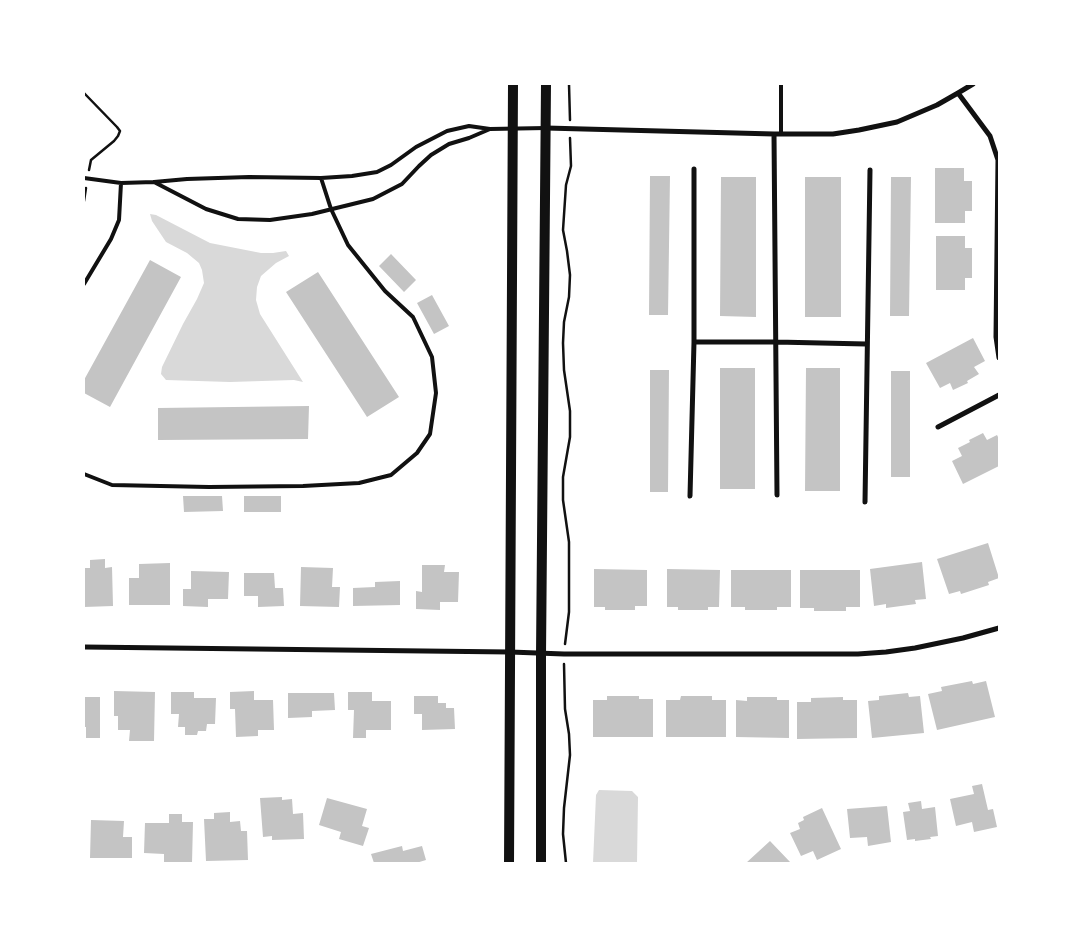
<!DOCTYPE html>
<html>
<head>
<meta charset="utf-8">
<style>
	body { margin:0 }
	#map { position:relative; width:1083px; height:947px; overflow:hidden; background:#fff; font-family:"Exo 2",sans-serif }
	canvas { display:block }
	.frame { position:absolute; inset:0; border:85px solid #fff; pointer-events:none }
</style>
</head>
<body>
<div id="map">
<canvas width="1083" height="947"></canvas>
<div class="frame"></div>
</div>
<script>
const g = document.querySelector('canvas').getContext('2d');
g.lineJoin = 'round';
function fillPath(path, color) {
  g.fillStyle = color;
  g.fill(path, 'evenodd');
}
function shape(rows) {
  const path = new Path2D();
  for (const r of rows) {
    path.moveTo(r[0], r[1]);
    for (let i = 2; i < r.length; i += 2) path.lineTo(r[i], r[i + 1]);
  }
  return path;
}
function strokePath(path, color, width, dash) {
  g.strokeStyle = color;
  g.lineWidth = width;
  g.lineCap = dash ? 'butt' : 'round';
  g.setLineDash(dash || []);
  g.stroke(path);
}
fillPath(shape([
	[150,214,156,215,210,243,261,253,273,253,286,251,289,256,276,263,261,276,257,287,256,300,260,314,303,382,294,380,230,382,166,380,161,374,162,367,183,324,197,299,204,283,202,270,199,263,187,253,166,242,152,221],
	[599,790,632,791,638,797,637,863,593,863,596,795]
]), '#d9d9d9');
fillPath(shape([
	[935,168,964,168,964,181,972,181,972,211,965,211,965,223,935,223],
	[650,176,670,176,668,315,649,315],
	[721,177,756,177,756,317,720,316],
	[805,177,841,177,841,317,805,317],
	[891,177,911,177,909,316,890,316],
	[936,236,965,236,965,248,972,248,972,278,965,278,965,290,936,290],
	[391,254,416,280,404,292,379,266],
	[150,260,181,277,110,407,84,393,84,380],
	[318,272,399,397,367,417,286,292],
	[432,295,449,326,434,334,417,303],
	[973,338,985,361,974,367,979,374,967,381,968,383,953,390,950,383,940,388,926,363],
	[720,368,755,368,755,489,720,489],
	[806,368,840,368,840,491,805,491],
	[650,370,669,370,668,492,650,492],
	[891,371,910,371,910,477,891,477],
	[309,406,308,439,158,440,158,408],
	[983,433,987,440,997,435,999,439,999,466,963,484,952,461,962,456,958,448,970,442,969,440],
	[183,496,222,496,223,511,184,512],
	[244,496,281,496,281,512,244,512],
	[988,543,999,578,988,582,989,585,961,594,960,591,949,594,937,559],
	[105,559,105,568,112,567,113,606,84,607,84,568,90,568,90,560],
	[922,562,926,599,915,600,916,604,886,608,886,604,874,606,870,569],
	[170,563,170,605,129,605,129,578,139,578,139,564],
	[422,565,445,565,444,572,459,572,458,602,440,602,440,610,416,609,416,591,422,592],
	[301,567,333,568,332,587,340,587,339,607,300,606],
	[594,569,647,570,647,606,635,606,635,610,605,610,605,607,594,607],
	[667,569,720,570,719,607,708,607,708,610,678,610,678,607,667,607],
	[731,570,791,570,791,607,777,607,777,610,745,610,745,607,731,607],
	[800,570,860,570,860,607,846,607,846,611,814,611,814,608,800,608],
	[191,571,229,572,228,599,208,599,208,607,183,606,183,589,191,589],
	[244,573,274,573,275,588,283,588,284,606,258,607,258,596,244,596],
	[400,581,400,605,353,606,353,588,375,587,375,582],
	[972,681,973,684,986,681,995,717,937,730,928,694,942,691,941,687],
	[114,691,155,692,154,741,129,741,130,730,118,730,118,716,114,716],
	[254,691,254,700,273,700,274,730,258,730,258,736,236,737,235,709,230,709,230,692],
	[171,692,194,692,194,698,216,698,215,724,207,724,206,731,198,731,197,735,185,735,185,727,178,727,179,714,171,714],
	[348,692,372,692,372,701,391,701,391,730,366,730,366,738,353,738,354,710,348,710],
	[288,693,334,693,335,710,312,711,312,717,288,718],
	[908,693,909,697,920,696,924,733,872,738,868,701,879,700,879,696],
	[414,696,438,696,438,703,446,703,446,708,454,708,455,729,422,730,422,714,414,714],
	[607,696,639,696,639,699,653,699,653,737,593,737,593,700,607,700],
	[681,696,712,696,712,700,726,700,726,737,666,737,666,700,680,700],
	[84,697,100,697,100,738,86,738,86,727,84,727],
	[747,697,777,697,777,700,789,700,789,738,736,737,736,700,747,701],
	[843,697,843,700,857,700,857,738,797,739,797,702,811,702,811,698],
	[982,784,988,810,993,809,997,827,974,832,972,822,956,826,950,799,974,794,972,786],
	[282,797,282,800,292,799,293,814,303,813,304,839,272,840,272,836,263,837,260,798],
	[327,798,367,809,362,826,369,828,363,846,339,839,341,832,319,825],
	[921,801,922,809,935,807,938,836,930,837,931,839,915,841,915,839,907,840,903,812,910,811,908,803],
	[887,806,891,842,868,846,867,837,850,838,847,809],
	[822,808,841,849,817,860,813,851,801,856,790,833,800,829,798,823,804,820,803,817],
	[230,812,230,822,240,821,241,831,247,831,248,860,206,861,204,819,214,819,214,813],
	[169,814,182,814,182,822,193,822,192,863,164,862,164,854,144,853,145,823,169,823],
	[91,820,124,821,123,837,132,837,132,858,90,858],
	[770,841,791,863,746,863],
	[402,846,403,851,422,846,426,860,416,863,374,863,371,854]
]), '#c4c4c4');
strokePath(shape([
	[569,84,570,120],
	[84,93,117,127,120,131,118,136,114,141,91,160,89,170],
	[84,201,86,188],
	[565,644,569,612,569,542,563,500,563,477,570,437,570,411,564,370,563,343,564,322,569,297,570,275,567,251,563,230,566,185,571,166,570,138],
	[564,664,565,709,569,734,570,755,564,808,563,834,566,863]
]), '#111', 2.5);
strokePath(shape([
	[781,134,781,84],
	[84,178,121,183,154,182,187,179,249,177,321,178,352,176,377,172,391,165,416,147,447,131,469,126,490,129,546,128],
	[154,182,206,209,238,219,270,220,312,214,373,199,402,184,419,166,431,155,449,144,469,138,490,129],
	[84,284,111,239,119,220,121,183],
	[84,474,112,485,209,487,303,486,359,483,391,475,417,453,430,434,436,393,432,357,413,317,385,291,348,245,331,209,321,178]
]), '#111', 4);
strokePath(shape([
	[958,93,990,136,998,160,996,337,999,358],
	[546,128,774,134,833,134,859,130,897,122,937,105,958,93,973,84],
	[774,134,777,495],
	[694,342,776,342,866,344],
	[938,427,999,395],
	[690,496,694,342,694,169],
	[865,502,870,170],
	[84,647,510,652,564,654,858,654,886,652,915,648,963,638,999,628]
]), '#111', 5);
strokePath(shape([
	[509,863,513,84],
	[541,863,541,654,546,84]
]), '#111', 10);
</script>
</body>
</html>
